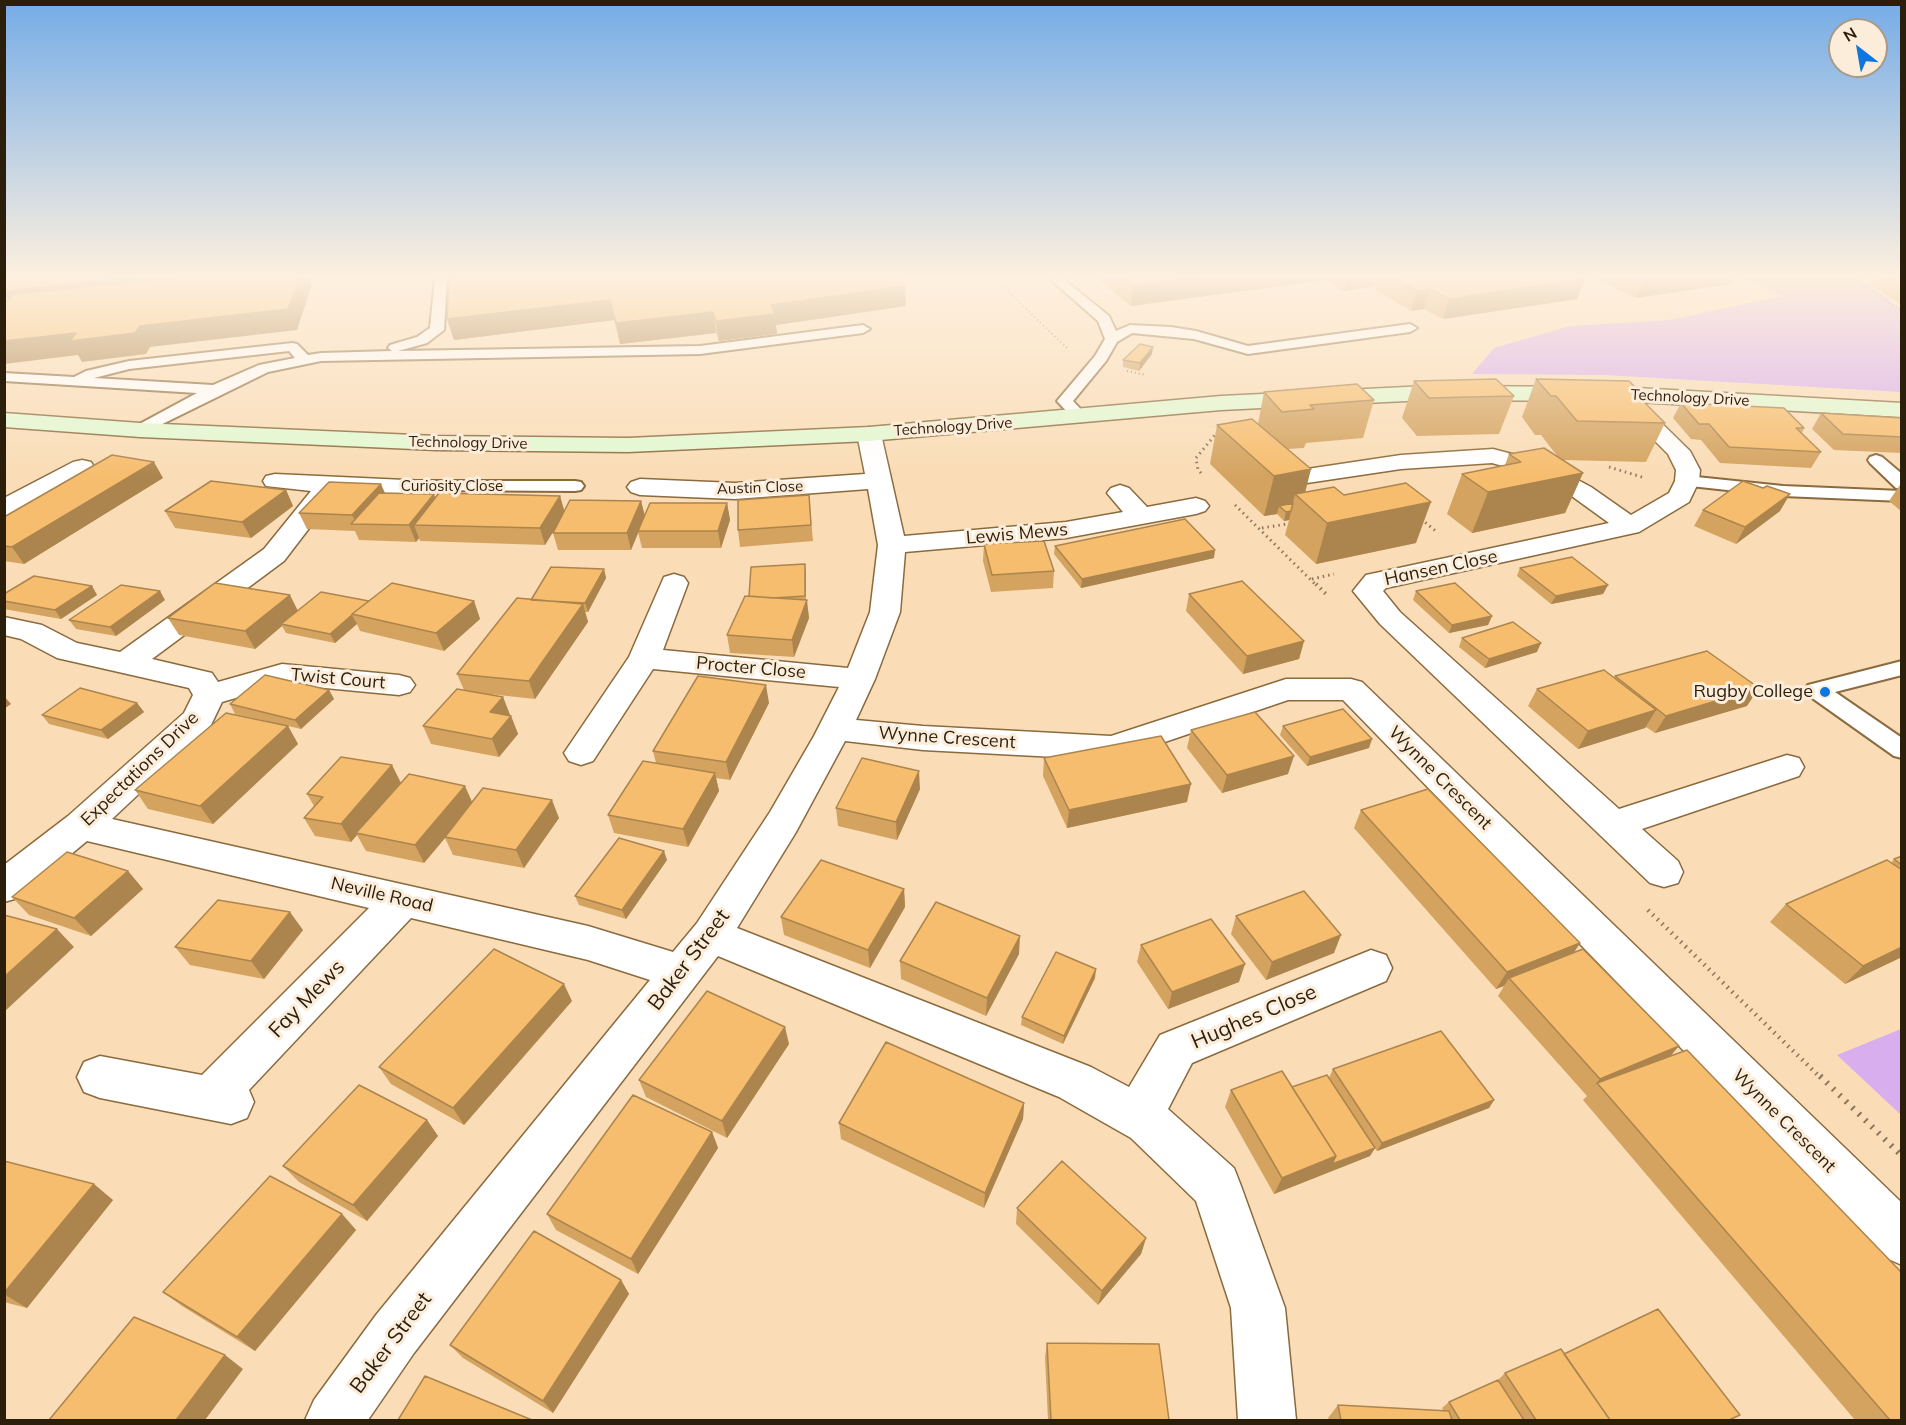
<!DOCTYPE html>
<html>
<head>
<meta charset="utf-8">
<style>
	body { margin:0 }
	#map { position:relative; width:1906px; height:1425px; overflow:hidden; background:#faddb7; font-family:Mulish,sans-serif }
	canvas { display:block }
	.frame { position:absolute; inset:0; border:6px solid #2b1e0b; pointer-events:none }
	.north { position:absolute; left:1828px; top:18px; width:60px; height:60px; box-sizing:border-box; background:#fcedda; border:2px solid #a89a87; border-radius:50%; rotate:329deg; font-size:16px; font-weight:700; line-height:24px; text-align:center; color:#2b1e0b }
	.north::after { content:''; display:block; margin:auto; width:21px; height:27px; background:#0e77df; clip-path:polygon(50% 0,100% 100%,50% 72%,0 100%) }
</style>
</head>
<body>
<div id="map">
<canvas width="1906" height="1425"></canvas>
<div class="frame"></div>
<div class="north">N</div>
</div>
<script>
const g = document.querySelector('canvas').getContext('2d');
g.lineJoin = 'round';
function fillPath(path, color) {
  g.fillStyle = color;
  g.fill(path, 'evenodd');
}
function shape(rows) {
  const path = new Path2D();
  for (const r of rows) {
    path.moveTo(r[0], r[1]);
    for (let i = 2; i < r.length; i += 2) path.lineTo(r[i], r[i + 1]);
  }
  return path;
}
function strokePath(path, color, width, dash) {
  g.strokeStyle = color;
  g.lineWidth = width;
  g.lineCap = dash ? 'butt' : 'round';
  g.setLineDash(dash || []);
  g.stroke(path);
}
function label(font, color, halo, rows, align = 'center') {
  g.font = font + ' Mulish,sans-serif';
  g.lineWidth = 6;
  g.setLineDash([]);
  g.textBaseline = 'middle';
  g.strokeStyle = halo;
  g.fillStyle = color;
  for (const [text, x, y, turn = 0] of rows) {
    g.save();
    g.translate(x, y);
    g.rotate((+turn || 0) * Math.PI / 180);
    g.textAlign = isNaN(turn) ? turn : align;
    if (halo) g.strokeText(text, 0, 0);
    g.fillText(text, 0, 0);
    g.restore();
  }
}
fillPath(shape([
	[1740,278,1857,278,1892,300,1890,302,1901,308,1901,392,1605,375,1472,374,1494,348,1570,326,1670,320,1782,296],
	[1901,1029,1901,1115,1837,1055]
]), '#d9aeee');
const lane = shape([
	[435,278,447,278,444,330,427,343,398,351,700,346,863,325,870,329,863,333,700,354,321,361,268,372,140,435,132,430,134,427,197,393,4,381,4,373,74,377,86,371,129,361,292,343,297,344,308,355,321,353,392,351,388,348,390,345,417,337,430,328,435,278],
	[289,351,295,358,259,365,213,385,94,378,129,369,289,351],
	[1049,278,1062,278,1109,316,1116,331,1130,325,1171,327,1196,331,1248,346,1410,324,1417,328,1410,332,1248,354,1194,339,1132,333,1117,342,1106,361,1073,401,1088,417,1080,422,1075,420,1057,401,1095,356,1105,339,1098,321,1049,278],
	[1876,455,1882,457,1902,474,1902,489,1896,488,1870,463,1868,460,1870,457,1876,455],
	[1687,476,1783,486,1902,491,1902,501,1783,496,1681,485,1679,481,1681,477,1687,476],
	[418,481,575,481,581,482,584,486,581,490,575,491,412,490,409,486,412,482,418,481],
	[1902,661,1902,675,1835,692,1902,738,1902,758,1894,756,1808,695,1805,690,1808,685,1902,661]
]);
const street = shape([
	[1628,396,1636,398,1690,451,1700,470,1699,481,1689,502,1639,532,1386,588,1383,591,1400,612,1619,809,1787,755,1799,758,1804,767,1799,776,1642,829,1678,861,1683,872,1678,883,1664,887,1650,883,1600,835,1380,624,1353,591,1366,575,1609,523,1573,497,1528,473,1492,463,1401,469,1307,483,1298,481,1295,476,1298,471,1307,469,1401,455,1493,449,1546,463,1591,487,1631,515,1669,493,1675,481,1676,470,1668,454,1617,403,1620,398,1628,396],
	[869,427,877,429,881,434,904,536,1066,522,1123,512,1107,493,1111,488,1120,485,1129,488,1147,507,1196,498,1205,501,1209,506,1205,511,1196,514,1066,538,905,552,900,612,875,679,856,720,923,726,1111,736,1286,679,1351,679,1362,682,1902,1203,1902,1265,1884,1257,1343,700,1288,700,1112,760,923,750,845,741,796,832,737,928,1091,1067,1129,1087,1160,1035,1371,950,1386,955,1392,968,1386,981,1192,1063,1168,1109,1234,1168,1241,1186,1285,1308,1296,1420,1238,1420,1231,1308,1196,1201,1131,1138,1059,1097,718,956,414,1353,368,1420,305,1420,314,1400,376,1315,650,980,588,960,411,918,249,1090,254,1102,247,1118,231,1124,100,1098,84,1092,77,1077,84,1062,100,1056,202,1075,369,908,87,841,18,898,4,902,4,865,68,816,184,713,193,695,189,688,57,658,21,639,4,635,4,617,42,625,77,643,120,652,264,549,311,491,266,486,263,481,266,476,275,474,427,481,431,486,427,491,418,494,336,493,284,561,152,659,212,673,218,682,282,664,399,675,410,678,415,685,410,692,399,695,283,684,222,702,210,727,112,819,588,926,673,952,697,923,770,812,814,736,839,687,653,669,593,761,581,765,569,761,564,753,629,657,664,577,674,574,684,577,688,583,663,650,848,668,870,612,878,545,868,489,735,499,640,495,631,492,627,487,631,482,640,479,735,483,865,474,857,434,861,429,869,427],
	[82,460,91,462,94,467,91,472,13,513,4,516,4,498,73,462,82,460]
]);
const secondary = shape([
	[1427,386,1619,387,1902,403,1902,417,1619,401,1427,400,1221,410,869,441,628,452,437,450,140,437,4,427,4,413,140,423,437,436,628,438,869,427,1221,396,1427,386]
]);
strokePath(lane, '#8b6a3d', 4);
strokePath(street, '#8b6a3d', 3);
strokePath(secondary, '#8b6a3d', 3);
strokePath(shape([
	[994,278,1068,349],
	[1853,278,1902,311],
	[1127,371,1146,375]
]), '#8b765b', 2, [1, 3]);
strokePath(shape([
	[1609,467,1645,478],
	[1201,473,1198,470,1196,458,1215,435],
	[1235,505,1317,586],
	[1421,519,1438,533],
	[1262,528,1293,523],
	[1312,579,1334,574]
]), '#8b765b', 3, [1.5, 4]);
strokePath(shape([
	[1316,584,1328,596]
]), '#8b765b', 4, [1.5, 4.5]);
strokePath(shape([
	[1648,910,1821,1078]
]), '#8b765b', 4.5, [1.5, 5]);
strokePath(shape([
	[1820,1076,1902,1156]
]), '#8b765b', 6, [2, 7]);
fillPath(lane, '#fff');
fillPath(street, '#fff');
fillPath(secondary, '#e2f9d2');
fillPath(shape([
	[1096,278,1582,278,1577,299,1443,319,1424,309,1411,311,1371,287,1344,291,1325,280,1131,306],
	[1592,278,1733,278,1730,284,1636,298],
	[1873,278,1902,278,1902,305,1869,284],
	[906,306,776,325,777,334,719,341,716,333,620,344,614,320,454,340,447,319],
	[1152,354,1139,371,1123,367,1123,360],
	[1536,379,1647,399,1645,403,1665,423,1646,462,1563,460,1583,473,1565,513,1472,533,1447,514,1462,474,1505,465,1509,454,1558,457,1541,435,1535,435,1522,417],
	[1414,381,1514,396,1499,434,1417,436,1402,418],
	[1264,392,1374,400,1363,438,1306,443,1304,448,1288,449,1305,492,1344,495,1416,543,1316,564,1285,535,1289,520,1284,521,1277,514,1264,516,1210,464,1217,425,1258,424],
	[1681,403,1804,428,1802,433,1821,452,1811,468,1720,463,1701,440,1691,439,1673,418],
	[1821,413,1902,418,1902,453,1834,450,1812,429],
	[163,478,24,564,4,561,4,517],
	[1902,482,1902,512,1889,501],
	[286,490,293,506,251,538,175,528,165,511],
	[385,493,435,498,560,496,564,512,641,501,645,516,727,503,730,520,721,548,642,548,638,532,631,550,558,550,553,533,558,523,545,545,420,541,419,538,416,542,359,540,355,531,307,529,299,513],
	[809,495,813,541,740,547,738,530],
	[1703,510,1780,511,1736,544,1694,526],
	[984,544,1054,571,1053,588,991,592,983,561],
	[1055,546,1214,558,1081,588,1054,554],
	[1520,568,1608,585,1603,594,1551,604,1517,576],
	[604,569,606,578,588,612,585,612,588,622,535,699,489,694,503,697,510,715,509,716,511,716,518,734,499,757,431,744,423,726,464,690,457,674,531,600],
	[806,573,806,600,809,618,794,657,730,653,727,635,749,596],
	[92,586,97,595,61,619,4,609,4,594],
	[1416,591,1492,616,1488,625,1449,633,1413,600],
	[1189,594,1304,641,1299,659,1243,674,1186,611],
	[165,600,116,636,76,629,69,620],
	[369,601,474,601,480,619,444,651,360,631,357,624,335,643,286,633,282,626,255,649,179,635,168,618,298,610],
	[1462,638,1537,652,1485,668,1459,647],
	[1615,676,1747,706,1655,733,1646,727,1645,728,1578,749,1528,706,1537,689,1614,678],
	[329,690,334,699,301,729,288,726,298,744,213,824,148,809,135,790,267,721,235,714,230,704],
	[137,703,144,712,108,739,49,724,42,715],
	[769,703,730,780,716,778,719,791,688,847,614,833,608,815,656,763,653,751],
	[1283,726,1369,748,1307,766,1280,735],
	[1191,730,1288,774,1222,793,1187,748],
	[1044,758,1187,802,1067,828,1043,776],
	[401,783,472,802,559,818,524,868,453,855,445,838,424,863,366,851,357,835,351,842,315,836,304,818,314,806,307,794],
	[920,789,897,840,838,826,836,808],
	[1361,810,1580,943,1574,953,1670,1056,1902,1420,1855,1420,1583,1100,1587,1096,1498,996,1504,986,1496,989,1354,828],
	[1902,856,1902,957,1845,984,1770,922,1786,904,1891,863,1894,859],
	[667,860,626,919,579,905,575,896],
	[128,871,143,889,91,936,29,915,12,897],
	[904,889,905,907,870,968,784,935,781,917],
	[1236,916,1334,953,1266,980,1231,934],
	[303,930,264,979,190,965,175,947],
	[1141,945,1239,982,1168,1009,1137,962],
	[1019,954,986,1016,901,979,900,961],
	[1095,978,1063,1044,1021,1025,1022,1017],
	[572,1001,464,1125,391,1084,379,1067],
	[789,1044,727,1138,646,1097,639,1080],
	[1333,1069,1494,1100,1489,1108,1377,1151,1375,1148,1370,1156,1274,1194,1225,1107,1231,1090,1292,1087,1329,1078],
	[1024,1103,1023,1119,984,1208,841,1139,839,1123],
	[427,1120,438,1136,367,1221,299,1182,283,1166],
	[712,1132,718,1148,638,1274,556,1230,547,1214],
	[4,1161,113,1200,27,1308,4,1302],
	[1017,1208,1146,1238,1141,1254,1098,1305,1016,1224],
	[342,1214,356,1230,255,1351,182,1306,163,1292],
	[621,1280,629,1294,553,1413,463,1358,450,1345],
	[1047,1343,1169,1420,1048,1420,1045,1357],
	[1564,1354,1740,1415,1730,1420,1329,1420,1328,1418,1338,1405,1444,1411,1442,1408,1449,1402,1498,1380,1505,1373]
]), '#d4a35f');
fillPath(shape([
	[131,278,200,278,4,298,4,291],
	[300,278,310,278,312,284,297,330,150,347,146,354,82,362,78,355,4,364,4,341,140,326],
	[1197,278,1325,278,1325,280,1131,306,1133,286],
	[1348,278,1374,278,1371,287,1344,291],
	[1650,278,1733,278,1730,284,1636,298,1645,279],
	[1585,279,1577,299,1443,319,1449,299],
	[905,286,906,306,776,325,777,334,719,341,716,321,771,305],
	[1430,289,1424,309,1411,311,1417,291],
	[610,300,614,320,454,340,447,319],
	[713,312,716,333,620,344,616,323],
	[1153,347,1152,354,1139,371,1140,363],
	[154,462,163,478,24,564,12,547],
	[1311,469,1303,501,1295,494,1291,511,1279,506,1277,514,1264,516,1274,476],
	[1583,473,1565,513,1472,533,1488,492],
	[381,484,388,500,357,524,352,515],
	[286,490,293,506,251,538,242,522],
	[434,494,440,511,414,525,419,538,416,542,409,525],
	[1790,494,1780,511,1736,544,1745,527],
	[560,496,565,513,545,545,540,528],
	[641,501,645,517,631,550,627,533],
	[1431,502,1416,543,1316,564,1327,523],
	[727,503,730,520,721,548,718,531],
	[1291,511,1289,520,1284,521,1286,512],
	[1215,550,1214,558,1081,588,1082,579],
	[805,564,806,573,806,602,807,600,809,618,794,657,792,640,806,603],
	[604,569,606,578,588,612,585,603],
	[1608,585,1603,594,1551,604,1556,596],
	[92,586,97,595,61,619,55,610],
	[160,591,165,600,116,636,110,627],
	[290,595,299,613,281,624,282,626,255,649,245,631],
	[474,601,480,619,444,651,436,633],
	[583,604,588,622,535,699,529,681],
	[352,615,357,624,335,643,330,634],
	[1492,616,1488,625,1449,633,1452,625],
	[1304,641,1299,659,1243,674,1247,656],
	[1541,643,1537,652,1485,668,1489,659],
	[766,685,769,703,730,780,726,762],
	[1759,688,1747,706,1655,733,1666,716],
	[329,690,334,699,301,729,295,720],
	[4,696,11,704,4,709],
	[503,697,510,715,497,730,490,712],
	[137,703,144,712,108,739,101,730],
	[1656,710,1645,728,1578,749,1588,731],
	[511,716,518,734,499,757,492,739],
	[288,726,298,744,213,824,200,806],
	[1372,739,1369,748,1307,766,1310,757],
	[1294,756,1288,774,1222,793,1227,775],
	[392,765,401,783,356,833,357,835,351,842,341,824],
	[919,771,920,789,897,840,896,822],
	[715,773,719,791,688,847,683,829],
	[1191,784,1187,802,1067,828,1069,810],
	[465,786,473,804,445,837,445,838,424,863,415,845],
	[552,800,559,818,524,868,516,850],
	[664,851,667,860,626,919,622,910],
	[128,871,143,889,91,936,74,918],
	[904,889,905,907,870,968,868,950],
	[290,912,303,930,264,979,251,961],
	[57,929,74,947,4,1012,4,977],
	[1341,935,1334,953,1266,980,1272,962],
	[1020,936,1019,954,986,1016,987,998],
	[1580,943,1568,961,1509,978,1504,986,1496,989,1507,972],
	[1902,947,1902,957,1845,984,1863,966],
	[1245,964,1239,982,1168,1009,1172,992],
	[1096,969,1095,978,1063,1044,1064,1036],
	[564,984,572,1001,464,1125,453,1108],
	[785,1027,789,1044,727,1138,722,1121],
	[1679,1046,1664,1064,1597,1083,1586,1096,1600,1079],
	[1494,1100,1489,1108,1377,1151,1382,1143],
	[1024,1103,1023,1119,984,1208,985,1193],
	[427,1120,438,1136,367,1221,353,1205],
	[712,1132,718,1148,638,1274,631,1259],
	[1375,1148,1370,1156,1274,1194,1282,1178,1336,1156],
	[94,1184,113,1200,27,1308,4,1294,4,1293],
	[342,1214,356,1230,255,1351,237,1337],
	[1146,1238,1141,1254,1098,1305,1102,1291],
	[621,1280,629,1294,553,1413,543,1401],
	[225,1355,243,1369,205,1420,176,1420]
]), '#ac844d');
const building = shape([
	[10,278,131,278,4,291,4,284,10,278],
	[173,278,300,278,288,309,140,326,135,333,70,341,76,333,4,341,4,304,13,294,173,278],
	[449,278,898,278,905,286,771,305,775,314,716,321,713,312,616,323,610,300,447,319,449,278],
	[1122,278,1197,278,1133,286,1122,278],
	[1394,278,1582,278,1585,279,1449,299,1430,289,1417,291,1394,278],
	[1888,278,1902,278,1902,287,1888,278],
	[1140,344,1153,347,1140,363,1123,360,1140,344],
	[1496,379,1514,396,1429,398,1414,381,1496,379],
	[1536,379,1629,381,1647,399,1641,399,1665,423,1577,421,1556,396,1551,396,1536,379],
	[1357,384,1374,400,1310,405,1314,409,1282,412,1264,392,1357,384],
	[1681,403,1784,408,1804,428,1796,428,1821,452,1729,447,1709,424,1699,424,1681,403],
	[1821,413,1902,418,1902,437,1843,434,1821,413],
	[1252,419,1311,469,1274,476,1217,425,1252,419],
	[1544,448,1583,473,1488,492,1462,474,1521,462,1509,454,1544,448],
	[112,455,154,462,12,547,4,546,4,517,112,455],
	[211,481,286,490,242,522,165,511,211,481],
	[1743,481,1763,488,1767,486,1790,494,1745,527,1703,510,1743,481],
	[329,482,381,484,352,515,299,513,329,482],
	[1406,483,1431,502,1327,523,1295,494,1334,487,1344,495,1406,483],
	[379,493,434,494,409,525,351,524,379,493],
	[439,493,560,496,540,528,414,525,439,493],
	[809,495,811,525,738,530,738,500,809,495],
	[570,500,641,501,627,533,553,533,570,500],
	[650,503,727,503,718,531,638,531,650,503],
	[1293,503,1291,511,1286,512,1279,506,1293,503],
	[1185,519,1215,550,1082,579,1055,546,1185,519],
	[1044,541,1054,571,992,575,984,544,1044,541],
	[1572,557,1608,585,1556,596,1520,568,1572,557],
	[805,564,805,596,773,598,749,596,751,567,805,564],
	[551,567,604,569,585,603,531,600,551,567],
	[34,576,92,586,55,610,4,601,4,594,34,576],
	[1242,581,1304,641,1247,656,1189,594,1242,581],
	[215,583,290,595,245,631,168,618,215,583],
	[392,583,474,601,436,633,352,614,392,583],
	[1455,583,1492,616,1452,625,1416,591,1455,583],
	[121,585,160,591,110,627,69,620,121,585],
	[321,592,369,601,352,614,352,615,330,634,281,624,321,592],
	[745,596,807,600,792,640,727,635,745,596],
	[517,598,583,604,529,681,457,674,517,598],
	[1513,622,1541,643,1489,659,1462,638,1513,622],
	[1707,651,1759,688,1666,716,1615,676,1707,651],
	[1604,670,1656,710,1588,731,1537,689,1604,670],
	[265,675,329,690,295,720,230,704,265,675],
	[698,676,766,685,726,762,653,751,698,676],
	[80,688,137,703,101,730,42,715,80,688],
	[457,689,503,697,490,712,511,716,492,739,423,726,457,689],
	[1343,709,1372,739,1310,757,1283,726,1343,709],
	[1255,712,1294,756,1227,775,1191,730,1255,712],
	[226,713,288,726,200,806,135,790,226,713],
	[1161,736,1191,784,1069,810,1044,758,1161,736],
	[341,757,392,765,341,824,304,818,323,797,307,794,341,757],
	[862,758,919,771,896,822,836,808,862,758],
	[643,761,715,773,683,829,608,815,643,761],
	[409,774,465,786,415,845,356,833,409,774],
	[483,788,552,800,516,850,445,837,483,788],
	[1428,789,1580,943,1507,972,1361,810,1428,789],
	[619,838,664,851,622,910,575,896,619,838],
	[67,852,128,871,74,918,12,897,67,852],
	[1902,856,1902,865,1894,859,1902,856],
	[821,860,904,889,868,950,781,917,821,860],
	[1887,860,1902,870,1902,947,1863,966,1786,904,1887,860],
	[1304,891,1341,935,1272,962,1236,916,1304,891],
	[218,900,290,912,251,961,175,947,218,900],
	[936,902,1020,936,987,998,900,961,936,902],
	[4,915,57,929,4,977,4,915],
	[1211,919,1245,964,1172,992,1141,945,1211,919],
	[494,949,564,984,453,1108,379,1067,494,949],
	[1583,949,1679,1046,1600,1079,1509,978,1583,949],
	[1056,952,1096,969,1064,1036,1022,1017,1056,952],
	[707,991,785,1027,722,1121,639,1080,707,991],
	[1441,1031,1494,1100,1382,1143,1333,1069,1441,1031],
	[886,1042,1024,1103,985,1193,839,1123,886,1042],
	[1687,1050,1902,1273,1902,1420,1890,1420,1597,1083,1687,1050],
	[1282,1071,1336,1156,1282,1178,1231,1090,1282,1071],
	[1327,1075,1375,1148,1332,1164,1336,1156,1292,1087,1327,1075],
	[359,1085,427,1120,353,1205,283,1166,359,1085],
	[633,1095,712,1132,631,1259,547,1214,633,1095],
	[4,1161,94,1184,4,1293,4,1161],
	[1062,1161,1146,1238,1102,1291,1017,1208,1062,1161],
	[270,1176,342,1214,237,1337,163,1292,270,1176],
	[534,1231,621,1280,543,1401,450,1345,534,1231],
	[1658,1309,1740,1415,1729,1420,1610,1420,1564,1354,1658,1309],
	[134,1317,225,1355,176,1420,49,1420,134,1317],
	[1047,1343,1159,1344,1169,1420,1051,1420,1047,1343],
	[1561,1349,1610,1420,1536,1420,1505,1373,1561,1349],
	[425,1376,532,1420,398,1420,425,1376],
	[1498,1380,1524,1420,1460,1420,1449,1402,1498,1380],
	[1338,1405,1449,1411,1452,1420,1341,1420,1338,1405]
]);
fillPath(building, '#f6bd6e');
strokePath(building, '#ac844d', 1.5);
const sky = g.createLinearGradient(0, 0, 0, 477);
sky.addColorStop(0, '#75ace7');
sky.addColorStop(0.58, '#fdf0df');
sky.addColorStop(1, '#fdf0df00');
g.fillStyle = sky;
g.fillRect(0, 0, 1906, 477);
for (const [x, y, r, color] of [
	[1825,692,6,"#0e77df"]
]) {
  const dot = new Path2D();
  dot.arc(x, y, r, 0, 2 * Math.PI);
  g.fillStyle = color;
  g.fill(dot);
  strokePath(dot, '#fcedda', 2);
}
label('15px', '#2b1e0b', '#fcedda', [
	["Technology Drive",1690,398,3],
	["Technology Drive",953,427,-4],
	["Technology Drive",468,443,1],
	["Curiosity Close",452,486],
	["Austin Close",760,488,-2]
]);
label('18px', '#2b1e0b', '#fcedda', [
	["Lewis Mews",1017,534,-5],
	["Hansen Close",1441,568,-12],
	["Procter Close",751,668,5],
	["Twist Court",338,679,5],
	["Wynne Crescent",947,738,4],
	["Expectations Drive",140,769,-44],
	["Wynne Crescent",1440,778,45],
	["Neville Road",382,895,13],
	["Wynne Crescent",1784,1121,45]
]);
label('18px', '#2b1e0b', '#fcedda', [
	["Rugby College",1813,692]
], 'right');
label('21px', '#2b1e0b', '#fcedda', [
	["Baker Street",689,960,-53],
	["Fay Mews",307,999,-46],
	["Hughes Close",1254,1017,-23],
	["Baker Street",391,1343,-53]
]);
</script>
</body>
</html>
